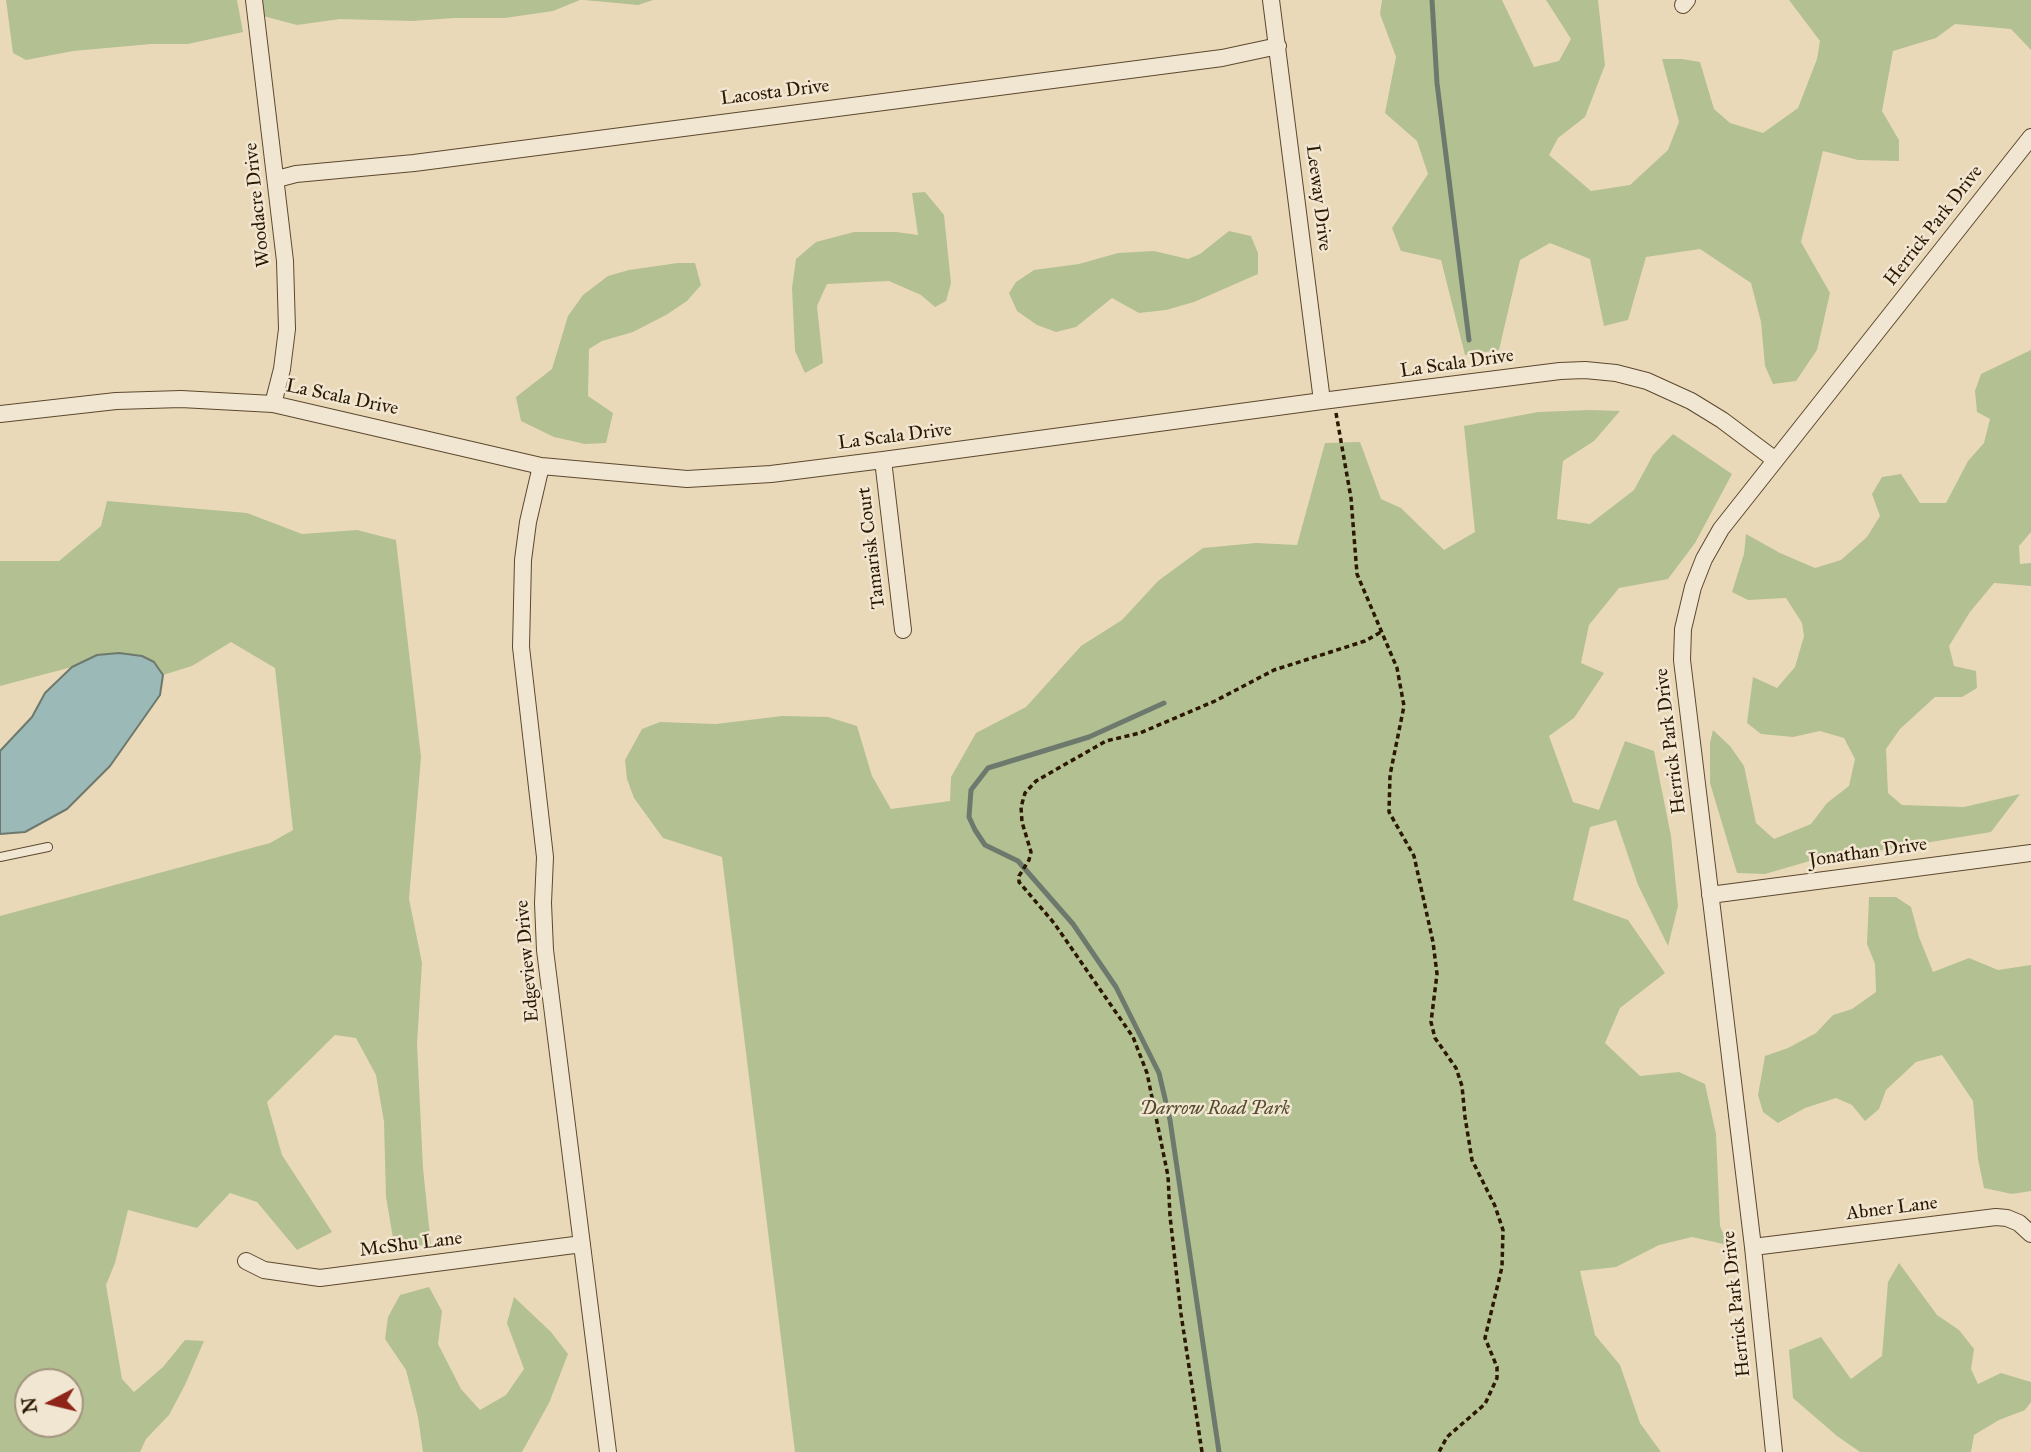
<!DOCTYPE html>
<html>
<head>
<meta charset="utf-8">
<style>
	body { margin:0 }
	#map { position:relative; width:2031px; height:1452px; overflow:hidden; background:#ead9b9; font-family:"IM FELL Great Primer",serif }
	canvas { display:block }
	.north { position:absolute; left:14px; top:1368px; width:70px; height:70px; box-sizing:border-box; background:#f1e6d2; border:2px solid #a2947e; border-radius:50%; rotate:263deg; font-size:19px; font-weight:700; line-height:28px; text-align:center; color:#2c1800 }
	.north::after { content:''; display:block; margin:auto; width:24px; height:32px; background:#8f2418; clip-path:polygon(50% 0,100% 100%,50% 72%,0 100%) }
</style>
</head>
<body>
<div id="map">
<canvas width="2031" height="1452"></canvas>
<div class="north">N</div>
</div>
<script>
const g = document.querySelector('canvas').getContext('2d');
g.lineJoin = 'round';
function fillPath(path, color) {
  g.fillStyle = color;
  g.fill(path, 'evenodd');
}
function shape(rows) {
  const path = new Path2D();
  for (const r of rows) {
    path.moveTo(r[0], r[1]);
    for (let i = 2; i < r.length; i += 2) path.lineTo(r[i], r[i + 1]);
  }
  return path;
}
function strokePath(path, color, width, dash) {
  g.strokeStyle = color;
  g.lineWidth = width;
  g.lineCap = dash ? 'butt' : 'round';
  g.setLineDash(dash || []);
  g.stroke(path);
}
function label(font, color, halo, rows, align = 'center') {
  g.font = font + ' "IM FELL Great Primer",serif';
  g.lineWidth = 5;
  g.setLineDash([]);
  g.textBaseline = 'middle';
  g.strokeStyle = halo;
  g.fillStyle = color;
  for (const [text, x, y, turn = 0] of rows) {
    g.save();
    g.translate(x, y);
    g.rotate((+turn || 0) * Math.PI / 180);
    g.textAlign = isNaN(turn) ? turn : align;
    if (halo) g.strokeText(text, 0, 0);
    g.fillText(text, 0, 0);
    g.restore();
  }
}
fillPath(shape([
	[6,0,237,0,243,32,188,44,151,44,73,51,26,60,13,53],
	[263,0,580,0,553,11,505,18,454,18,412,21,340,19,297,25,263,16],
	[584,0,653,0,638,5],
	[1382,0,1502,0,1534,67,1559,61,1571,39,1546,0,1598,0,1605,65,1585,117,1558,138,1549,155,1591,191,1630,185,1668,150,1679,122,1662,59,1682,59,1700,62,1714,109,1730,123,1763,133,1798,108,1817,59,1820,41,1789,0,2031,0,2031,50,2011,29,1955,24,1936,38,1893,51,1882,111,1899,140,1899,161,1858,160,1823,151,1801,242,1830,293,1817,350,1796,381,1773,384,1765,366,1761,322,1751,283,1700,249,1646,257,1628,320,1604,326,1590,259,1550,243,1520,260,1499,350,1465,355,1441,260,1401,251,1392,228,1428,174,1417,141,1385,113,1396,57,1380,14],
	[925,192,944,215,951,283,946,301,935,307,921,295,889,281,827,284,817,306,823,363,805,373,795,351,792,288,796,259,816,242,854,232,896,232,918,235,912,193],
	[1229,231,1251,236,1258,253,1258,274,1194,302,1166,310,1139,313,1112,298,1076,327,1056,332,1037,325,1017,311,1009,293,1016,282,1034,270,1079,264,1118,253,1154,251,1188,259,1200,254],
	[678,263,695,263,701,285,687,301,666,315,633,332,602,341,589,349,588,396,613,413,606,443,585,444,554,437,521,421,516,397,552,369,568,316,583,295,608,276,629,270],
	[2031,350,2031,532,2019,546,2020,564,2031,563,2031,586,1994,583,1970,612,1949,646,1954,666,1976,671,1977,688,1962,697,1935,697,1900,729,1886,749,1888,793,1902,805,1964,807,2020,794,1991,832,1877,851,1843,861,1820,858,1765,874,1737,873,1710,783,1710,743,1713,730,1730,746,1744,766,1756,823,1774,839,1811,824,1827,803,1849,786,1855,759,1844,738,1820,731,1793,737,1761,734,1747,723,1753,677,1777,688,1795,667,1804,636,1802,623,1786,598,1748,600,1732,592,1744,554,1746,534,1780,553,1815,568,1841,560,1867,537,1880,516,1872,494,1882,477,1901,474,1920,503,1946,503,1968,461,1984,443,1990,419,1977,412,1975,391,1981,374],
	[1590,410,1620,411,1594,441,1563,461,1557,519,1590,524,1634,490,1653,455,1673,434,1732,474,1695,543,1668,579,1619,588,1589,625,1581,663,1604,673,1574,718,1549,736,1573,802,1599,810,1625,741,1654,751,1671,836,1678,906,1668,946,1638,885,1616,820,1590,827,1573,900,1628,920,1665,973,1620,1008,1605,1043,1640,1076,1679,1072,1705,1084,1716,1134,1720,1226,1728,1245,1692,1237,1659,1245,1616,1267,1580,1271,1595,1335,1620,1365,1640,1423,1661,1452,795,1452,722,857,663,838,634,798,627,779,625,760,642,729,660,722,716,724,782,716,828,717,857,726,872,776,891,809,950,801,951,777,976,733,1026,707,1081,646,1122,620,1158,581,1203,548,1256,543,1297,545,1325,443,1360,442,1381,499,1401,508,1444,550,1475,532,1464,426,1538,412],
	[107,501,247,513,302,534,357,530,396,540,421,757,409,899,422,963,417,1044,423,1168,431,1246,394,1244,386,1197,384,1122,376,1075,356,1038,335,1035,267,1102,282,1155,332,1232,297,1250,257,1202,230,1193,197,1228,128,1210,115,1263,106,1285,122,1379,134,1392,163,1367,185,1340,204,1341,185,1385,169,1415,146,1439,140,1452,0,1452,0,916,270,843,293,830,275,668,231,642,192,666,163,675,154,662,97,655,72,667,0,686,0,561,59,561,101,526],
	[28,1382,70,1382,70,1424,28,1424],
	[1869,897,1896,897,1911,907,1919,937,1933,972,1969,958,1998,970,2031,965,2031,1191,2012,1194,1984,1188,1978,1159,1973,1101,1942,1055,1916,1062,1886,1090,1879,1109,1865,1121,1852,1105,1836,1098,1805,1108,1778,1123,1763,1112,1758,1095,1765,1056,1788,1048,1816,1033,1833,1015,1852,1009,1876,992,1875,964,1867,944],
	[1899,1263,1937,1315,1959,1330,1974,1349,1971,1369,1978,1384,2001,1373,2031,1382,2031,1402,2025,1410,1999,1420,1974,1435,1971,1452,1860,1452,1837,1436,1793,1398,1789,1350,1821,1337,1851,1379,1882,1356,1888,1282],
	[429,1287,442,1311,438,1344,461,1389,480,1410,506,1395,524,1369,507,1323,514,1297,551,1332,568,1354,549,1403,522,1452,423,1452,418,1417,406,1370,385,1339,388,1317,400,1295]
]), '#b3c092');
const water = shape([
	[119,653,142,656,154,662,163,675,160,695,110,766,67,809,25,832,0,834,0,751,32,717,45,693,72,667,97,655,119,653]
]);
fillPath(water, '#9ab9b7');
strokePath(water, '#6e796e', 2);
strokePath(shape([
	[1432,0,1437,83,1469,340],
	[1164,703,1089,737,988,768,971,790,969,817,975,830,985,845,1018,861,1073,924,1116,987,1159,1073,1170,1120,1219,1452]
]), '#6e796e', 5);
const service = shape([
	[0,857,48,847]
]);
const minor = shape([
	[254,0,285,261,287,329,282,369,273,404],
	[1271,0,1322,401],
	[1683,5,1687,0],
	[277,179,296,174,414,163,1222,58,1278,46],
	[0,414,116,401,181,399,273,404,541,466,687,479,771,474,883,460,1322,401,1560,371,1585,370,1616,373,1647,381,1691,401,1722,420,1774,459],
	[883,460,903,630],
	[541,466,528,522,523,560,521,647,545,857,543,903,545,950,608,1452],
	[1710,895,2031,853],
	[1753,1247,1996,1217,2007,1218,2019,1223,2031,1234],
	[246,1261,264,1270,320,1278,582,1244],
	[1774,1452,1753,1247,1682,660,1683,629,1693,587,1704,559,1721,529,2031,137]
]);
strokePath(service, '#5c482e', 10);
strokePath(minor, '#5c482e', 18);
strokePath(shape([
	[1336,413,1351,498,1357,574,1397,668,1404,706,1390,775,1389,812,1414,856,1433,942,1437,974,1431,1022,1435,1038,1456,1068,1462,1086,1465,1117,1472,1160,1495,1206,1503,1230,1502,1267,1485,1338,1497,1367,1497,1378,1485,1404,1447,1437,1439,1452],
	[1202,1452,1181,1314,1170,1216,1168,1176,1147,1073,1133,1037,1054,923,1019,882,1019,876,1029,860,1031,852,1022,822,1021,807,1025,793,1036,781,1106,741,1140,733,1215,701,1274,670,1365,641,1381,632]
]), '#2c1800', 3.5, [5, 3.5]);
strokePath(service, '#f1e6d2', 8);
strokePath(minor, '#f1e6d2', 16);
label('19px', '#2c1800', '#f1e6d2', [
	["Lacosta Drive",775,93,-7],
	["Leeway Drive",1318,198,83],
	["Woodacre Drive",258,205,-96],
	["Herrick Park Drive",1934,226,-52],
	["La Scala Drive",1457,364,-8],
	["La Scala Drive",342,398,12],
	["La Scala Drive",895,437,-7],
	["Tamarisk Court",872,548,-97],
	["Herrick Park Drive",1671,741,-97],
	["Jonathan Drive",1868,853,-8],
	["Edgeview Drive",528,961,-95],
	["Abner Lane",1892,1209,-7],
	["McShu Lane",411,1245,-7],
	["Herrick Park Drive",1737,1304,-96]
]);
label('italic 19px', '#544a2c', '#f1e6d2', [
	["Darrow Road Park",1215,1109]
]);
</script>
</body>
</html>
